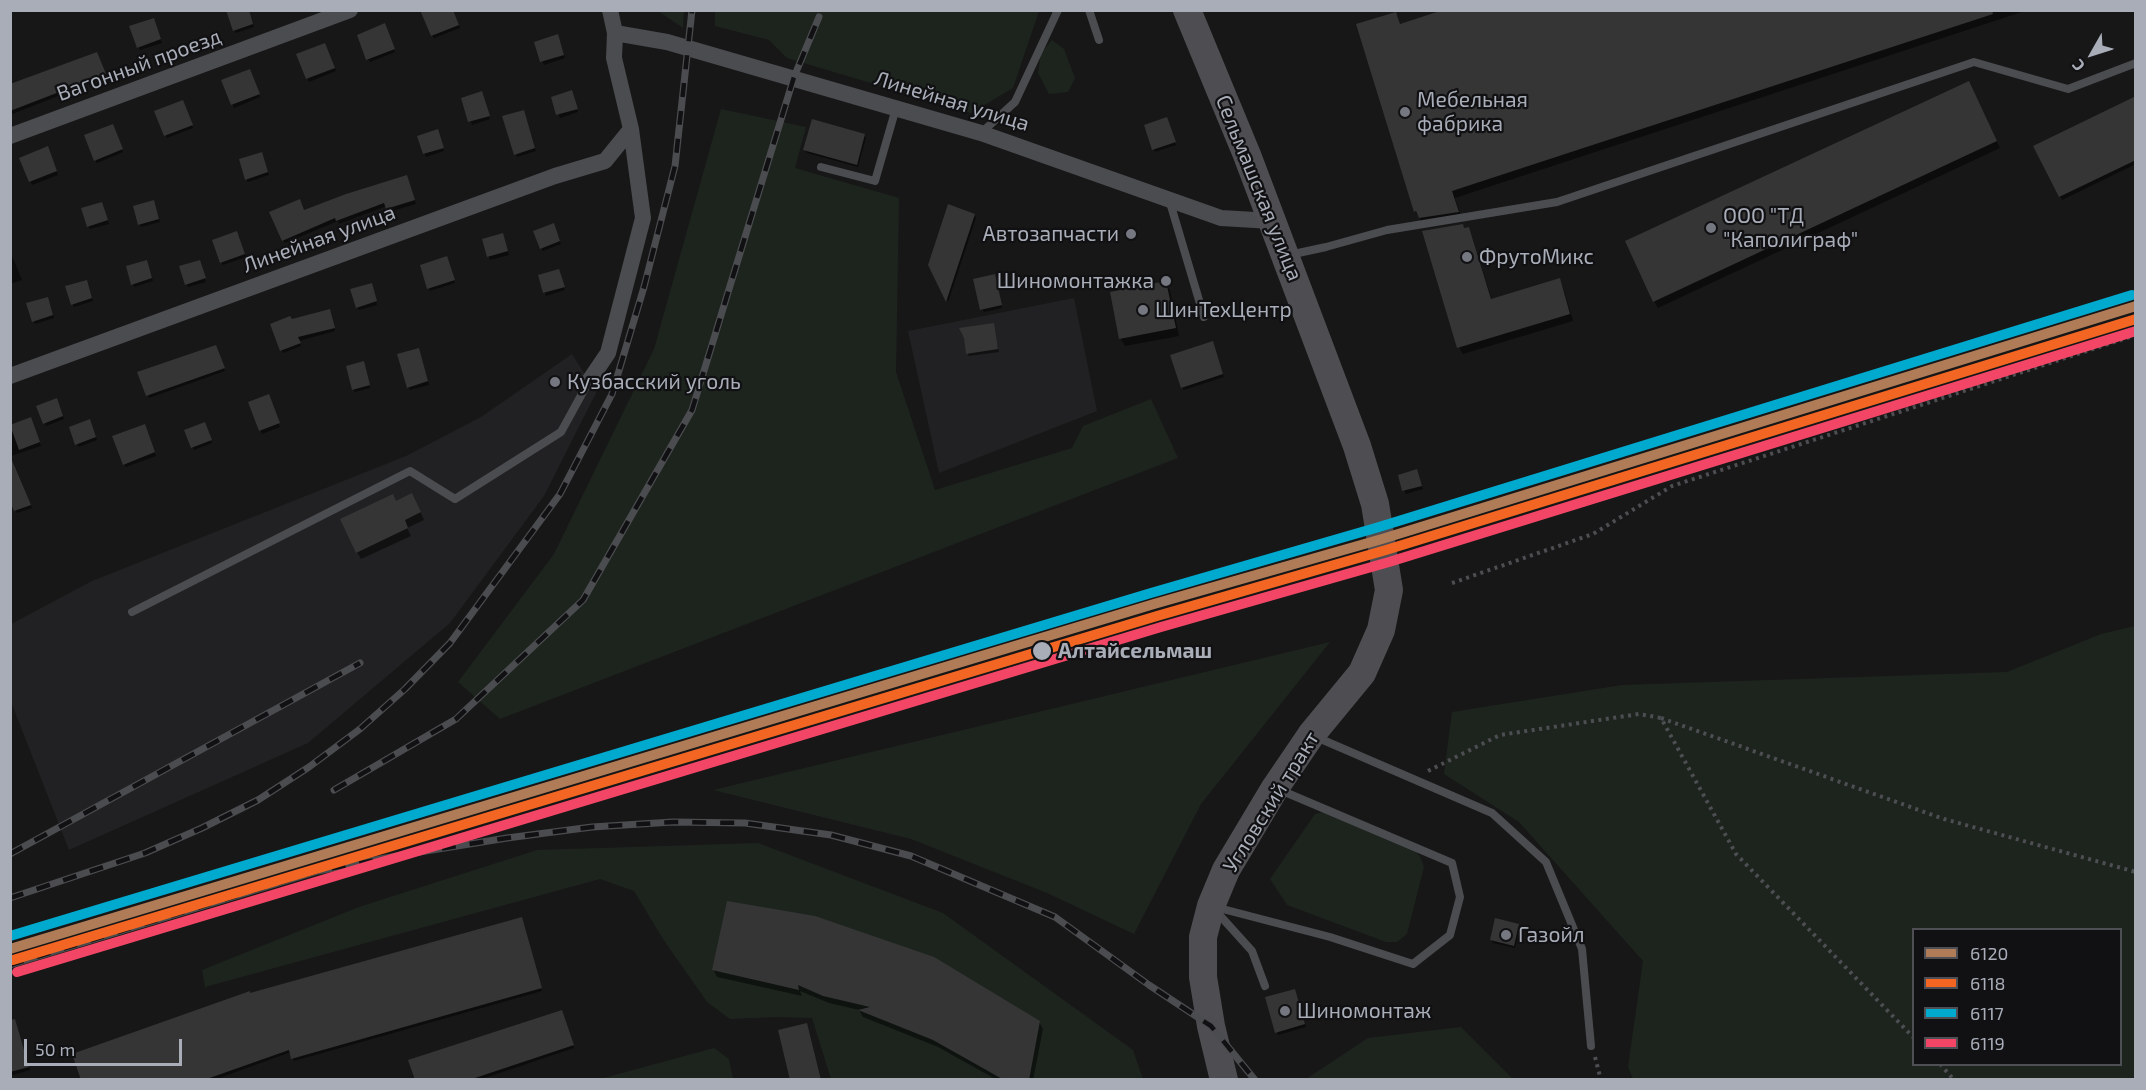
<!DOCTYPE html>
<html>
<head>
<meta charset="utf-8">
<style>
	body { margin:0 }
	#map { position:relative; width:2146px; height:1090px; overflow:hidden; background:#171717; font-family:"Exo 2",sans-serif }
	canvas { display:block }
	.frame { position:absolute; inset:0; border:12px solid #a8adb8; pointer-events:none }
	.legend { position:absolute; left:1912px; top:928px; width:210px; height:138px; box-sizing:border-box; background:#111113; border:2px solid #4d4f55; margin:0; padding:8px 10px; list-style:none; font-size:18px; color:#a8adb8 }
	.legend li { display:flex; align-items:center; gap:12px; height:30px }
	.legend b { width:30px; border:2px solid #4d4f55 }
	.north { position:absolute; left:2062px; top:24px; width:60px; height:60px; -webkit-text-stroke:4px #111113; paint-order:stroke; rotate:231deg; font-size:16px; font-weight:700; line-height:24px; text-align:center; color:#a8adb8 }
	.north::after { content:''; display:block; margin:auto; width:21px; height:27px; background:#a8adb8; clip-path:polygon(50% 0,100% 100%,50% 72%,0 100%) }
	.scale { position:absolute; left:24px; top:1039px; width:158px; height:27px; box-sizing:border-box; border:3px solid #a8adb8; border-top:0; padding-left:8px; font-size:18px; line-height:21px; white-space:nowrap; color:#a8adb8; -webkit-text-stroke:4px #111113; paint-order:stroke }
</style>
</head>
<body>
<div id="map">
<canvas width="2146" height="1090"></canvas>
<div class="frame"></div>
<ul class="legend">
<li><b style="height:8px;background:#b07c57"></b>6120</li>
<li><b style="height:8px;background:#f26522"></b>6118</li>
<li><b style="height:8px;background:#00a9ce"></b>6117</li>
<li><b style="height:8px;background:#f34667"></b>6119</li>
</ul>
<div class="north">С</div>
<div class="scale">50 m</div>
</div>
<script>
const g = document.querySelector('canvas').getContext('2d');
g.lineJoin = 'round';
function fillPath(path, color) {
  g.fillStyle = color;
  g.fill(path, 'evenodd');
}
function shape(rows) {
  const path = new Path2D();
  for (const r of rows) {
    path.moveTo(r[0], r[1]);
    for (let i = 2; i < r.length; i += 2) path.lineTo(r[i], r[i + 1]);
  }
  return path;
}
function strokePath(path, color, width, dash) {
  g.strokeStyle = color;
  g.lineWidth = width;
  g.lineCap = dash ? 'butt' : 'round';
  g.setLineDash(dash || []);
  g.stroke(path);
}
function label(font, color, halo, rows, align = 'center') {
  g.font = font + ' "Exo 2",sans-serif';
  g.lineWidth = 4.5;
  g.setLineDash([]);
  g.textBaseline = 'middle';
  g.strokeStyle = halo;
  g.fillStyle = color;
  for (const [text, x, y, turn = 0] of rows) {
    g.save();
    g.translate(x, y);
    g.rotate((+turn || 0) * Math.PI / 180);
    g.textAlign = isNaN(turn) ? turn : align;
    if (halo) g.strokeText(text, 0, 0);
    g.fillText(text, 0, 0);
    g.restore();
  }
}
fillPath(shape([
	[1074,298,1097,411,939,473,908,331],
	[572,354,589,381,600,385,544,496,450,623,308,743,69,850,11,702,11,624,92,581,406,456,481,417]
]), '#212123');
fillPath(shape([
	[658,11,684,11,683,28],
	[715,11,1039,10,1039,11,1013,88,971,113,787,58,769,40,715,26],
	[1052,40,1064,49,1075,78,1068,92,1049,94,1038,73,1041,53],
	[721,109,806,127,795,168,899,198,896,372,935,490,1072,448,1083,426,1151,399,1178,458,500,719,458,682,554,554,654,349],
	[2135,626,2135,1079,1633,1079,1628,1067,1643,961,1519,822,1444,774,1452,712,1622,685,2007,672,2101,634],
	[1914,930,2120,930,2120,1064,1914,1064],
	[1330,642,1201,804,1134,934,1047,893,911,839,713,790],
	[1324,812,1414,849,1420,857,1424,867,1407,934,1397,942,1386,942,1287,905,1270,879,1315,814],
	[758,843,943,913,1133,1050,1143,1079,831,1079,812,1018,775,1017,730,1019,707,1002,663,939,634,891,600,879,205,987,202,970,359,907,537,850],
	[1461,1027,1512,1078,1517,1079,1306,1079,1368,1038],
	[714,1048,729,1059,733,1079,600,1079]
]), '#1d241e');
fillPath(shape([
	[248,10,254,27,236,33,234,30],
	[453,10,460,28,434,38,432,35],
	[1448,10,2028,10,1455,198,1462,219,1424,225,1415,211,1396,13,1401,26],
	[155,23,162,43,140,50,138,47],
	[386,28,395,52,370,62,368,59],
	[559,39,565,58,544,65,536,43],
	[326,48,336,71,309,82,298,55],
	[98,57,106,77,10,115,10,85],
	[251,74,260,97,234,108,223,81],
	[1972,89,2000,148,1658,308,1654,301],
	[573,95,578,112,560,118,553,98],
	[483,96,490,119,472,125,463,99],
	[2136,103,2136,164,2062,200,2035,147],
	[184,105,193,128,167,138,166,135],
	[525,115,536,151,517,157,516,154],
	[1168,122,1176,145,1155,152,1154,149],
	[114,129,123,152,97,163,95,160],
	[439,134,444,151,426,157,419,137],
	[864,135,866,138,858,167,807,153,805,150],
	[49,151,58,175,32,185,21,158],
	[263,157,269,175,248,182,246,179],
	[408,180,416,204,389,212,387,206,339,224,338,221,285,243,283,240,304,212],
	[155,205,160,222,141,227,139,224],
	[103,207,109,224,90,229,88,226],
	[974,215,976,218,948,302,930,265],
	[555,228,561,244,543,251,541,248],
	[1468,229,1472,236,1492,300,1559,280,1563,287,1573,321,1463,354,1459,347,1464,230],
	[239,236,246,257,223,265,221,262],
	[504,238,509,255,490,260,484,240],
	[12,256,22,280,10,284,10,257],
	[448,261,455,283,430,291,429,288],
	[201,264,206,282,188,287,186,284],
	[148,265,153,281,134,287,133,284],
	[560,273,565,290,546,296,540,276],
	[996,279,1002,308,984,312,982,309],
	[1165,283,1170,290,1179,336,1125,346,1121,339,1112,293],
	[88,284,93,301,74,307,73,304],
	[373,288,377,305,359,310,357,307],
	[49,301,54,318,35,324,33,321],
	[331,314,335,331,299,341,301,346,283,353,281,350,292,321],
	[993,325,999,352,969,356,967,353],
	[1214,346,1224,377,1184,390,1182,387],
	[217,350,225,371,149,398,148,395],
	[420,353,429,385,410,390,408,387],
	[365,366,370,388,355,392,353,389],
	[270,399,280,427,262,434,250,403],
	[58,403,64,419,46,426,44,423],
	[32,422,41,446,11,456,32,508,17,513,10,498,10,429],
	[91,424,97,440,79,447,77,444],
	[206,427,212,443,194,450,193,447],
	[146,429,156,456,126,467,124,464],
	[1418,474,1423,489,1406,494,1399,476],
	[396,502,416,502,424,520,407,528,411,536,361,559,357,552],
	[523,922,542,991,294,1061,291,1052,214,1080,82,1080,250,995],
	[1518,925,1520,928,1515,948,1493,943,1491,940],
	[713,969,1039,1022,1043,1029,1033,1080,997,1080,938,1047,863,1017,859,1010,829,1003,800,991,802,996,717,977],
	[1295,991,1306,1027,1278,1035,1277,1032],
	[563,1014,574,1048,479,1080,416,1080],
	[10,1023,16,1025,30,1070,10,1076]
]), '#0007');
fillPath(shape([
	[226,10,249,10,253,24,233,31],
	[420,10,453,10,459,25,431,36],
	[1443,10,1992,10,1993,14,1452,191,1459,212,1419,218,1416,211,1414,212,1356,24,1396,12,1400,24],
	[154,18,161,39,137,48,129,26],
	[385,23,395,49,366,60,357,35],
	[558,34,564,55,540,62,534,42],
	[325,43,335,68,306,79,296,54],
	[97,52,106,74,10,111,10,84],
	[250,69,260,94,231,105,221,80],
	[1969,81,1997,141,1653,302,1625,241],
	[572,90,578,109,556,115,551,97],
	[482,91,490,116,468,122,461,98],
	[2136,96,2136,160,2059,197,2033,146],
	[183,100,193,125,164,136,154,111],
	[524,110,535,148,514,155,502,116],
	[1167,117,1176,142,1152,150,1144,125],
	[812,119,865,134,857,165,803,150],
	[113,124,123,149,94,161,84,135],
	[438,129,444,148,423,154,417,136],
	[48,146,57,171,29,182,19,158],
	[262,152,268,172,245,180,239,159],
	[407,175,415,200,386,209,384,203,336,221,335,218,282,241,269,212,300,199,304,210,346,194],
	[154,200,159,219,138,225,133,206],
	[102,202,108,220,87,227,81,208],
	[948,204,975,214,946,302,928,265],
	[554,223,560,241,540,249,533,231],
	[1463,224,1464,228,1469,227,1491,299,1560,278,1570,314,1457,348,1422,231],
	[237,231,245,254,220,263,212,240],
	[503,233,508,251,487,257,482,239],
	[447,256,455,280,427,289,420,265],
	[147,260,152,278,131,285,126,266],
	[200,260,206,278,185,285,179,266],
	[559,269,565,287,543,293,538,275],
	[995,274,1002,305,980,310,973,279],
	[87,280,92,298,71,305,65,286],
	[1166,281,1176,328,1119,339,1110,292],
	[372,283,377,301,356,308,350,289],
	[48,297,53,315,32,322,26,303],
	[330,309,335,328,298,337,301,343,280,351,270,324,290,316,292,319],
	[994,323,998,349,966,354,964,338,959,328],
	[1213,341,1223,374,1181,388,1170,355],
	[216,345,225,368,146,396,137,372],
	[419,348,428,381,407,388,397,354],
	[364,361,370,385,352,390,346,366],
	[269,394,280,423,259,431,248,402],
	[57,398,63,416,43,424,36,406],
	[31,417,40,442,19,450,10,425],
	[90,419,96,437,75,445,69,427],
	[205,422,212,440,191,448,184,430],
	[145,424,155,452,123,465,112,436],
	[10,455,31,505,14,511,10,502],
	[1417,469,1422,486,1402,491,1398,475],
	[412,493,421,512,405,520,408,528,356,553,340,519,393,494,396,501],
	[727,901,815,916,934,957,1040,1021,1029,1080,1004,1080,933,1040,858,1010,870,1007,823,996,798,985,799,990,712,970],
	[522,917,542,988,291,1059,289,1050,204,1080,81,1080,72,1054,250,991,250,993],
	[1495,918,1519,924,1514,946,1490,940],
	[1295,989,1305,1024,1275,1033,1265,997],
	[562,1010,574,1045,469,1080,415,1080,408,1060],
	[15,1019,29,1067,10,1072,10,1020],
	[807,1023,821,1080,790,1080,778,1030]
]), '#353536');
strokePath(shape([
	[1452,583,1593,534,1672,486,2136,335],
	[1661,718,1944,819,2136,872],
	[1428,771,1500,735,1639,714,1661,718,1736,854,1914,1038],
	[1595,1057,1601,1080],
	[1940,1064,1954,1080]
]), '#4d4e52', 4, [3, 4.5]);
strokePath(shape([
	[1089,10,1099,40],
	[981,133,1015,102,1058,10],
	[821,167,875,181,896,108],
	[1169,199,1204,317],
	[1289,255,1326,247,1387,230,1557,202,1974,62,2068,89,2136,63],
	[132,612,410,471,455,499,561,432,589,381],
	[1316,737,1492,813,1546,862,1582,949,1591,1046],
	[1215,907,1330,937,1413,964,1450,935,1460,897,1452,863,1280,790],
	[1215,910,1252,951,1265,986]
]), '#4b4c50', 8);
strokePath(shape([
	[615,33,667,42,981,133,1221,218,1272,221],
	[10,136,350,10],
	[10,376,555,176,605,161,631,129],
	[589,381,608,353,643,218,631,129,614,58,615,33,610,10]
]), '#4b4c50', 16);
strokePath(shape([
	[1187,10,1247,155,1357,446,1375,504,1389,590,1381,630,1362,673,1311,735,1275,788,1226,870,1211,906,1203,937,1203,977,1211,1026,1224,1080]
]), '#4e4e52', 28);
const rail = shape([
	[334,790,456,719,583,600,692,410,794,77,819,17],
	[10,854,360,663],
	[10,898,145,853,202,828,258,800,309,767,360,729,405,689,450,643,560,494,612,394,644,287,675,166,692,10],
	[10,965,318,871,407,854,507,838,592,827,673,822,745,823,831,835,911,856,1055,917,1149,985,1211,1026,1255,1080]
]);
strokePath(rail, '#4b4c4f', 7);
strokePath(rail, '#111113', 4.5, [14]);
strokePath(shape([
	[10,949,1154,604,1382,539,2136,306]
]), '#b07c57', 10);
strokePath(shape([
	[13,960,1157,616,1386,550,2136,319]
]), '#f26522', 10);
strokePath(shape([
	[10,936,1151,593,1379,527,2132,295]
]), '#00a9ce', 10);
strokePath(shape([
	[17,972,1161,627,1389,562,2136,331]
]), '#f34667', 10);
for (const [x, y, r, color] of [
	[1405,112,6,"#757880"],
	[1711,228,6,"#757880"],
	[1131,234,6,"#757880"],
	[1467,257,6,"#757880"],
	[1166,281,6,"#757880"],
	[1143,310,6,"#757880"],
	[555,382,6,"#757880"],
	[1042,651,10,"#a8adb8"],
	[1506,935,6,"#757880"],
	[1285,1011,6,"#757880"]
]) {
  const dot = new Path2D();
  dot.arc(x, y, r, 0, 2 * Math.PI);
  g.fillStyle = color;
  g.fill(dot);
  strokePath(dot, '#111113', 2);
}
label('21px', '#a8adb8', '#111113', [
	["Вагонный проезд",139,65,-20],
	["Линейная улица",952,101,17],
	["Сельмашская улица",1259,188,68],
	["Линейная улица",319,239,-20],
	["Угловский тракт",1271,802,-58]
]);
label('21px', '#a8adb8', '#111113', [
	["Мебельная",1417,100],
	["фабрика",1417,124],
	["ООО \"ТД",1723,216],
	["\"Каполиграф\"",1723,240],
	["Автозапчасти",1119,234,"right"],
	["ФрутоМикс",1479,257],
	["Шиномонтажка",1154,281,"right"],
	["ШинТехЦентр",1155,310],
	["Кузбасский уголь",567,382],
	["Газойл",1518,935],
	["Шиномонтаж",1297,1011]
], 'left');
label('bold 21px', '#a8adb8', '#111113', [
	["Алтайсельмаш",1058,651]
], 'left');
</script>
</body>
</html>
